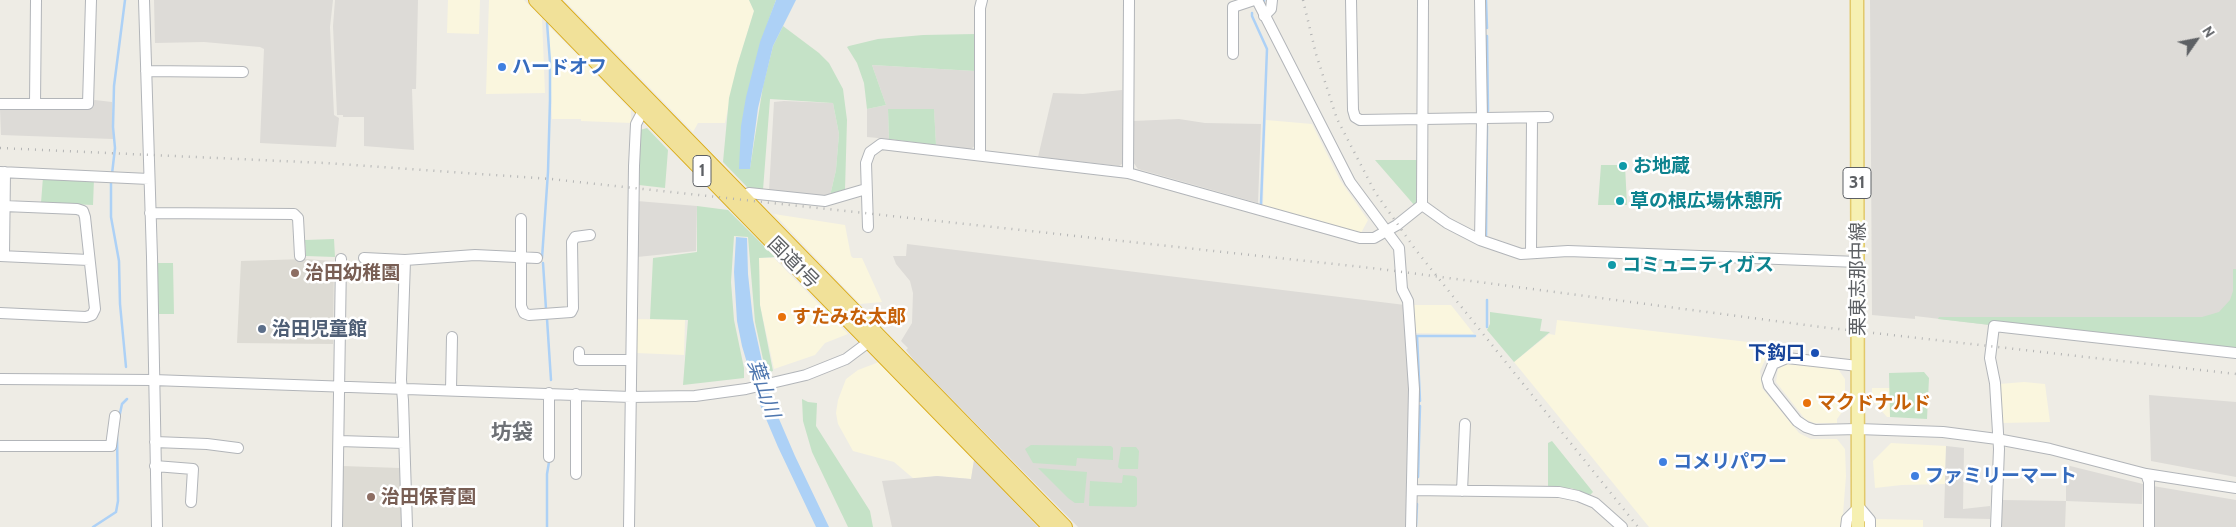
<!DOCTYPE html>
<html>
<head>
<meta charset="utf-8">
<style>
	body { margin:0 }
	#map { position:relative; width:2236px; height:527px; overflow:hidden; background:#eeece5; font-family:Cabin,sans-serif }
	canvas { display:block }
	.north { position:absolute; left:2171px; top:15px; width:50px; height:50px; -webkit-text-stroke:4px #fff; paint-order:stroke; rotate:57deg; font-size:14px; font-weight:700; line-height:20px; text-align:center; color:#5d6064 }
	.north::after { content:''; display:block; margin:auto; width:18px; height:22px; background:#5d6064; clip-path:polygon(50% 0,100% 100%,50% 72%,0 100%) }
</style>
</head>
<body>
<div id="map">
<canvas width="2236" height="527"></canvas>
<div class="north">N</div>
</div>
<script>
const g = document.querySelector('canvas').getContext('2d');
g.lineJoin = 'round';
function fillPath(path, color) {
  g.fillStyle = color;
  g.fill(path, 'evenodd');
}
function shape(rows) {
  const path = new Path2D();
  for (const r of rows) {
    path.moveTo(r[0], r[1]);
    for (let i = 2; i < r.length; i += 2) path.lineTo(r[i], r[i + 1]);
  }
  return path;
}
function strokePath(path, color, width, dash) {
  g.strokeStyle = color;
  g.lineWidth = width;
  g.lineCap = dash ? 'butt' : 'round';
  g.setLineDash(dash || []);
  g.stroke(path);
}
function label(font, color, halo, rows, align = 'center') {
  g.font = font + ' Cabin,"Noto Sans JP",sans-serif';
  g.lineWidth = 5;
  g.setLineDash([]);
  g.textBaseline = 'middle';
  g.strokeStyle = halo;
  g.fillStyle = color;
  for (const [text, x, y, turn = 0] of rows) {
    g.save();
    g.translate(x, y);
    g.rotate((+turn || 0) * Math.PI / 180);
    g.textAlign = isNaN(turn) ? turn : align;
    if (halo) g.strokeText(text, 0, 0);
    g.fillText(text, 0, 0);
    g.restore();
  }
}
fillPath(shape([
	[448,0,480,0,479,34,447,33],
	[489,0,524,0,542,18,545,93,486,94],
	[564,0,749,0,754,11,737,66,725,123,698,123,693,132],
	[549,26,631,110,631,123,581,121,581,119,552,119],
	[1266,120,1312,124,1340,180,1368,220,1361,233,1263,206],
	[774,214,845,225,851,256,853,258,862,258,882,302,860,304],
	[759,258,774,258,848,334,825,343,815,355,774,369,760,305],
	[1414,305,1451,305,1474,334,1416,333],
	[636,319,685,320,684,355,636,353],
	[1557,320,1783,346,1766,358,1760,371,1762,388,1799,433,1811,439,1837,439,1845,449,1846,476,1842,527,1649,527,1514,362,1549,334,1555,335],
	[879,362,974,460,971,479,937,476,914,479,894,462,853,451,838,424,836,413,838,400,846,379,858,370],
	[1786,364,1838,369,1845,379,1845,408,1837,419,1837,423,1814,423,1805,419,1776,382,1778,369],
	[2024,382,2045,384,2050,422,2001,423,1999,384],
	[1872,388,1890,388,1890,417,1887,417,1872,400],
	[1891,443,1946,446,1945,484,1902,485,1875,488,1873,461],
	[1875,519,1923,520,1923,527,1875,527]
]), '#faf6de');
fillPath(shape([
	[154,0,333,0,330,27,334,115,339,118,336,147,260,143,264,49,260,47,204,42,155,43],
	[335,0,418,0,416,89,412,89,414,150,364,146,364,117,343,117,343,115,337,115,333,26],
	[1870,0,2236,0,2236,349,1991,321,1990,325,1915,316,1915,319,1872,315],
	[872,65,975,71,977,144,971,149,936,145,934,110,888,109,889,139,867,137,867,109,886,105],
	[1122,90,1122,164,1119,166,1038,157,1053,93,1083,94],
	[95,100,112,102,113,139,1,135,0,109,89,108,89,102],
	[784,101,833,103,839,134,836,170,830,196,769,191,774,102],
	[1179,119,1205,123,1261,124,1258,203,1138,169,1133,162,1133,121],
	[637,201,697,206,696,251,637,257],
	[907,244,1405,305,1410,398,1406,527,1078,527,916,363,906,350,908,348,901,341,912,323,913,293,910,281,896,264,893,256,906,256],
	[2149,395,2236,402,2236,477,2151,461],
	[1946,446,1964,448,1963,509,1990,506,1990,519,1944,518],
	[974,460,1038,527,892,527,882,481,937,476,971,479],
	[2066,465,2143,484,2142,504,2066,501,2065,527,2001,527,2002,500,2066,501],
	[2153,486,2236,500,2236,527,2154,527]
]), '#dddbd7');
fillPath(shape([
	[305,259,334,261,333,344,237,343,241,261],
	[342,466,400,468,403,527,341,527]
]), '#dddbd4');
fillPath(shape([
	[749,0,776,0,768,22,740,169,750,168,763,86,773,46,783,26,819,53,829,63,843,89,847,120,845,190,830,196,836,170,839,134,833,103,770,99,763,190,748,188,723,162,729,98,737,66,754,11],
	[975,34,975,71,872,65,886,105,867,109,864,83,857,63,847,47,849,46,878,39,923,35],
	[888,109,934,109,936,145,889,139],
	[647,128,668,150,665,188,639,185,640,130],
	[1375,160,1418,160,1419,200,1415,206],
	[1601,165,1625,165,1627,205,1598,205],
	[43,177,94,179,93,205,41,203],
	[697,206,728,210,775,257,759,258,760,305,773,371,766,373,755,322,748,237,734,236,731,282,734,320,744,368,744,378,683,385,688,320,650,319,653,258,697,252],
	[334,239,335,257,306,256,305,240],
	[156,263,173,263,174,314,158,314],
	[2233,269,2236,269,2236,349,1991,321,1990,325,1938,319,1939,317,2202,317,2219,312,2230,300,2233,291],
	[1490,312,1542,319,1540,331,1550,332,1514,362,1487,330,1490,324],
	[1924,372,1929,378,1927,419,1890,417,1889,373],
	[802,399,808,402,817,403,816,426,870,511,873,527,848,527,812,452,803,421],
	[1552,441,1593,492,1590,495,1571,488,1548,488,1548,443],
	[1031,445,1111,446,1113,448,1113,460,1077,458,1076,466,1033,463,1025,449],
	[1121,447,1136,447,1139,451,1138,469,1120,469,1118,467],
	[1038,468,1087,472,1084,503,1075,503,1068,498],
	[1123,475,1135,476,1137,478,1137,505,1135,507,1089,506,1090,481,1122,483]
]), '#c5e2c7');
fillPath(shape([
	[776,0,796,0,773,46,758,108,750,169,739,169,741,126,746,97,760,42],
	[736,237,747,238,748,274,753,320,770,398,795,456,829,527,816,527,778,447,758,400,742,346,737,321,734,272]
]), '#add1f6');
strokePath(shape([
	[1486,0,1487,28],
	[1264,1,1264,0],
	[1252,13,1252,16,1267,49,1261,204],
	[1487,36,1488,111],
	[112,174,115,148,113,127,114,86,125,0],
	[111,181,111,217,119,261,120,304,126,367],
	[1486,236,1487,126],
	[542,258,548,172,550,100,550,62,547,23],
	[543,263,546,309],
	[1487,300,1487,327],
	[547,319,551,380],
	[1420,401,1417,336,1475,336],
	[119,418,122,404,127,399],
	[1418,477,1420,406],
	[1416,526,1417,504],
	[93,527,116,512,118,501,117,434],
	[547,527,547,474,549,462]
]), '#add1f6', 2.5);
const minor = shape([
	[144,0,152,257,157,527],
	[1257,0,1350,182,1399,248,1402,289,1408,301,1414,389,1411,527],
	[1351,0,1353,110,1355,117,1360,120,1548,117],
	[1480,0,1482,119,1480,240],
	[1264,16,1271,9,1272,0],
	[1233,54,1233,7,1254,0],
	[146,71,243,72],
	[0,104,88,104,91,0],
	[35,104,36,0],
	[980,155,980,8,982,0],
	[0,172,149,179],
	[1128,173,1129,0],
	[744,196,749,193,825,201,866,189],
	[1422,205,1447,223,1480,240,1521,254,1568,251,1858,262],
	[150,213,294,214,298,218,300,256],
	[521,219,521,306,524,313,529,315,571,312,573,308,572,242,575,237,590,235],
	[868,227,866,163,870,152,881,144,1128,173,1360,238,1374,238,1397,225,1422,205,1423,0],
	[1531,253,1532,119],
	[4,255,5,172],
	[0,256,89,260],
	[364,258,405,260],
	[0,313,86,317,92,315,95,309,85,217,83,211,77,209,4,206],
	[579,352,579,360,631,360],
	[1858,366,1787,358,1773,364,1767,379,1769,386,1797,421,1806,427,1815,430,1858,429,1943,432,1997,439,2050,449,2146,474,2236,488],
	[0,379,153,380,631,397,695,396,746,389,806,375,846,359,874,338],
	[451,390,452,337],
	[339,441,404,443],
	[155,442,207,444,238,448],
	[0,446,111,446,115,416],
	[549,457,549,393],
	[155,466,193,469,191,502],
	[576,474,576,394],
	[2146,474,2149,482,2149,527],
	[1412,490,1559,492,1578,496,1595,503,1622,527],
	[1462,491,1465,424],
	[337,527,341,259],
	[407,527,403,400,401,380,405,260,475,255,537,258],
	[629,527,634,166,636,124,646,105],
	[1846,527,1847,519,1859,507,1870,520,1870,527],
	[1996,527,1999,449,1995,383,1990,358,1994,326,2236,353]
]);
const major = shape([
	[1857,0,1858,527]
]);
const highway = shape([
	[536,0,1050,527],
	[551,0,1065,527]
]);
strokePath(minor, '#b2b5b9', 12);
strokePath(major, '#e2c96a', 15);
strokePath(highway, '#daab19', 16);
strokePath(minor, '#fff', 10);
strokePath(major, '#f6f0b2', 12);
strokePath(highway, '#f1e199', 14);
strokePath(shape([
	[1303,0,1316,54,1337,119,1375,192,1415,249,1638,527],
	[0,148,325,163,551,179,1380,269,1821,327,2236,374]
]), '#b3b4b4', 2.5, [1, 6]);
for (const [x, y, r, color] of [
	[502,67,5,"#3f7fe0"],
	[1623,166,5,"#0f9aa8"],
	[1620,201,5,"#0f9aa8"],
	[1612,265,5,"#0f9aa8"],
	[295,273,5,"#8d6e63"],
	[782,317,5,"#e8710a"],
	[262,329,5,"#5c6f8a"],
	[1815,353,5,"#1a4fb4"],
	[1807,403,5,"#e8710a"],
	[1663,462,5,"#3f7fe0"],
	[1915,476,5,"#3f7fe0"],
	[371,497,5,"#8d6e63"]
]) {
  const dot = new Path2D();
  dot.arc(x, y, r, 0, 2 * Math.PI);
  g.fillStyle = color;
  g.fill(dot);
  strokePath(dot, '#fff', 2);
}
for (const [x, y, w] of [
	[702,171,18],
	[1857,183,28]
]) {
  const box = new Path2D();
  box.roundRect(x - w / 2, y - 15.5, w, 31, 4);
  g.fillStyle = '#fff';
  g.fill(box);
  strokePath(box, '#5d6064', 1);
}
label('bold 18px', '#5d6064', null, [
	["1",702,171],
	["31",1857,183]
]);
label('bold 19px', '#366cbe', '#fff', [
	["ハードオフ",512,67],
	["コメリパワー",1673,462],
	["ファミリーマート",1925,476]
], 'left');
label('bold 19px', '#0d838f', '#fff', [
	["お地蔵",1633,166],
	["草の根広場休憩所",1630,201],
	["コミュニティガス",1622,265]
], 'left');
label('19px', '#5d6064', '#fff', [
	["国道1号",793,263,45],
	["栗東志那中線",1858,279,-90]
]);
label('bold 19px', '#785e54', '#fff', [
	["治田幼稚園",305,273],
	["治田保育園",381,497]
], 'left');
label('bold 19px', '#c56008', '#fff', [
	["すたみな太郎",792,317],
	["マクドナルド",1817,403]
], 'left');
label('bold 19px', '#4e5e75', '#fff', [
	["治田児童館",272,329]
], 'left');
label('bold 19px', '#164399', '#fff', [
	["下鈎口",1805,353]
], 'right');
label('italic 20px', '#4f77af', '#fff', [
	["葉山川",763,389,71]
]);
label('bold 21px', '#6e7176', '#fff', [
	["坊袋",512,433]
]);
</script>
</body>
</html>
